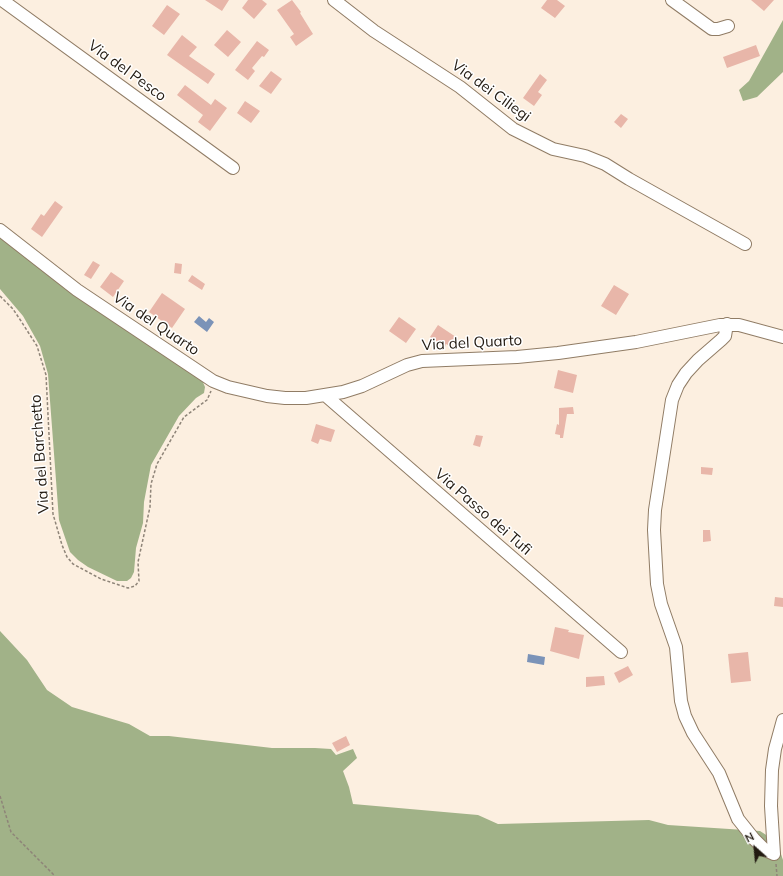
<!DOCTYPE html>
<html>
<head>
<meta charset="utf-8">
<style>
	body { margin:0 }
	#map { position:relative; width:783px; height:876px; overflow:hidden; background:#fcefe0; font-family:Mulish,sans-serif }
	canvas { display:block }
	.north { position:absolute; left:735px; top:828px; width:40px; height:40px; -webkit-text-stroke:3px #fff; paint-order:stroke; rotate:333deg; font-size:11px; font-weight:700; line-height:16px; text-align:center; color:#221a11 }
	.north::after { content:''; display:block; margin:auto; width:14px; height:18px; background:#221a11; clip-path:polygon(50% 0,100% 100%,50% 72%,0 100%) }
</style>
</head>
<body>
<div id="map">
<canvas width="783" height="876"></canvas>
<div class="north">N</div>
</div>
<script>
const g = document.querySelector('canvas').getContext('2d');
g.lineJoin = 'round';
function fillPath(path, color) {
  g.fillStyle = color;
  g.fill(path, 'evenodd');
}
function shape(rows) {
  const path = new Path2D();
  for (const r of rows) {
    path.moveTo(r[0], r[1]);
    for (let i = 2; i < r.length; i += 2) path.lineTo(r[i], r[i + 1]);
  }
  return path;
}
function strokePath(path, color, width, dash) {
  g.strokeStyle = color;
  g.lineWidth = width;
  g.lineCap = dash ? 'butt' : 'round';
  g.setLineDash(dash || []);
  g.stroke(path);
}
function label(font, color, halo, rows, align = 'center') {
  g.font = font + ' Mulish,sans-serif';
  g.lineWidth = 3;
  g.setLineDash([]);
  g.textBaseline = 'middle';
  g.strokeStyle = halo;
  g.fillStyle = color;
  for (const [text, x, y, turn = 0] of rows) {
    g.save();
    g.translate(x, y);
    g.rotate((+turn || 0) * Math.PI / 180);
    g.textAlign = isNaN(turn) ? turn : align;
    if (halo) g.strokeText(text, 0, 0);
    g.fillText(text, 0, 0);
    g.restore();
  }
}
fillPath(shape([
	[783,20,783,72,757,97,743,101,739,90,749,81],
	[0,234,202,380,205,387,204,393,196,398,179,416,151,465,144,502,143,523,136,548,134,572,131,578,127,581,117,581,88,567,78,560,70,552,59,520,48,374,40,346,23,316,0,289],
	[0,631,27,660,47,690,72,707,129,724,150,736,169,736,272,748,315,748,331,749,336,755,353,749,357,758,343,771,349,787,353,804,478,815,498,824,649,820,668,825,760,831,777,842,783,860,783,876,0,876]
]), '#a1b288');
fillPath(shape([
	[199,316,206,322,209,318,214,322,207,332,194,322],
	[528,654,545,657,544,665,527,662]
]), '#7b93b8');
fillPath(shape([
	[205,0,229,0,222,11],
	[248,0,262,0,267,4,254,19,242,8],
	[292,0,301,12,300,13,313,34,296,46,290,37,294,34,277,10],
	[547,0,557,0,565,6,555,18,541,8],
	[751,0,774,0,764,11],
	[167,5,180,14,164,35,152,26],
	[227,30,241,42,228,57,214,45],
	[182,35,197,47,189,56,215,74,208,84,167,55],
	[257,41,269,50,264,57,262,56,252,68,255,71,248,80,235,70],
	[756,45,760,56,727,68,723,57],
	[271,71,282,79,271,94,259,86],
	[540,74,547,80,538,92,542,95,534,106,523,98],
	[185,85,211,105,215,99,227,108,210,131,198,122,203,115,177,95],
	[245,101,260,111,251,123,237,113],
	[621,114,628,119,621,128,614,122],
	[55,201,63,207,42,237,31,229,41,214,44,216],
	[93,261,100,265,91,279,84,275],
	[175,263,182,264,181,274,174,273],
	[111,272,124,281,113,297,100,287],
	[192,275,205,284,202,290,188,281],
	[614,285,629,294,616,315,601,306],
	[162,293,185,309,172,328,149,312],
	[399,317,416,329,406,343,389,331],
	[438,325,456,337,450,346,446,344,445,347,430,337],
	[558,370,577,375,573,393,554,388],
	[573,407,574,414,567,414,563,438,560,438,560,435,555,434,557,424,559,425,559,408],
	[316,424,335,430,331,442,320,439,318,444,311,441],
	[476,435,483,436,480,447,473,445],
	[701,467,713,468,712,475,701,474],
	[703,530,710,530,711,541,703,542],
	[775,597,783,598,783,607,774,606],
	[555,627,569,630,568,632,584,635,579,659,550,651],
	[748,652,751,681,731,683,728,654],
	[628,666,633,675,619,683,614,673],
	[604,676,605,685,586,687,586,677],
	[346,736,350,745,337,752,332,743]
]), '#e8b6a9');
const minor = shape([
	[2,0,233,168],
	[334,0,374,31,460,87,513,129,553,149,585,156,605,164,629,179,745,244],
	[672,0,712,29,718,29,728,26],
	[0,230,77,290,213,381,228,387,267,396,285,398,306,398,343,392,362,386,407,365,422,361,517,357,558,353,636,342,720,325,739,325,783,337],
	[727,324,725,336,721,340,698,360,686,373,678,385,672,400,655,510,654,530,657,584,661,604,676,647,681,701,685,716,693,733,719,773,738,819,754,839,765,850,774,854],
	[325,395,621,652],
	[774,854,771,806,772,770,775,749,783,720]
]);
strokePath(minor, '#907c65', 14);
strokePath(shape([
	[0,296,13,309,21,321,37,346,46,375,53,514,62,545,67,557,73,564,101,579,128,588,135,586,139,581,138,562,150,507,151,484,157,464,184,417,207,400,211,391],
	[0,796,11,832,55,876],
	[776,864,777,876]
]), '#8e8478', 1.5, [3, 2]);
strokePath(minor, '#fff', 12);
label('15px', '#221a11', '#fff', [
	["Via del Pesco",127,71,36],
	["Via dei Ciliegi",491,91,36],
	["Via del Quarto",156,324,34],
	["Via del Quarto",472,343,-3],
	["Via del Barchetto",40,454,-94],
	["Via Passo dei Tufi",483,512,41]
]);
</script>
</body>
</html>
